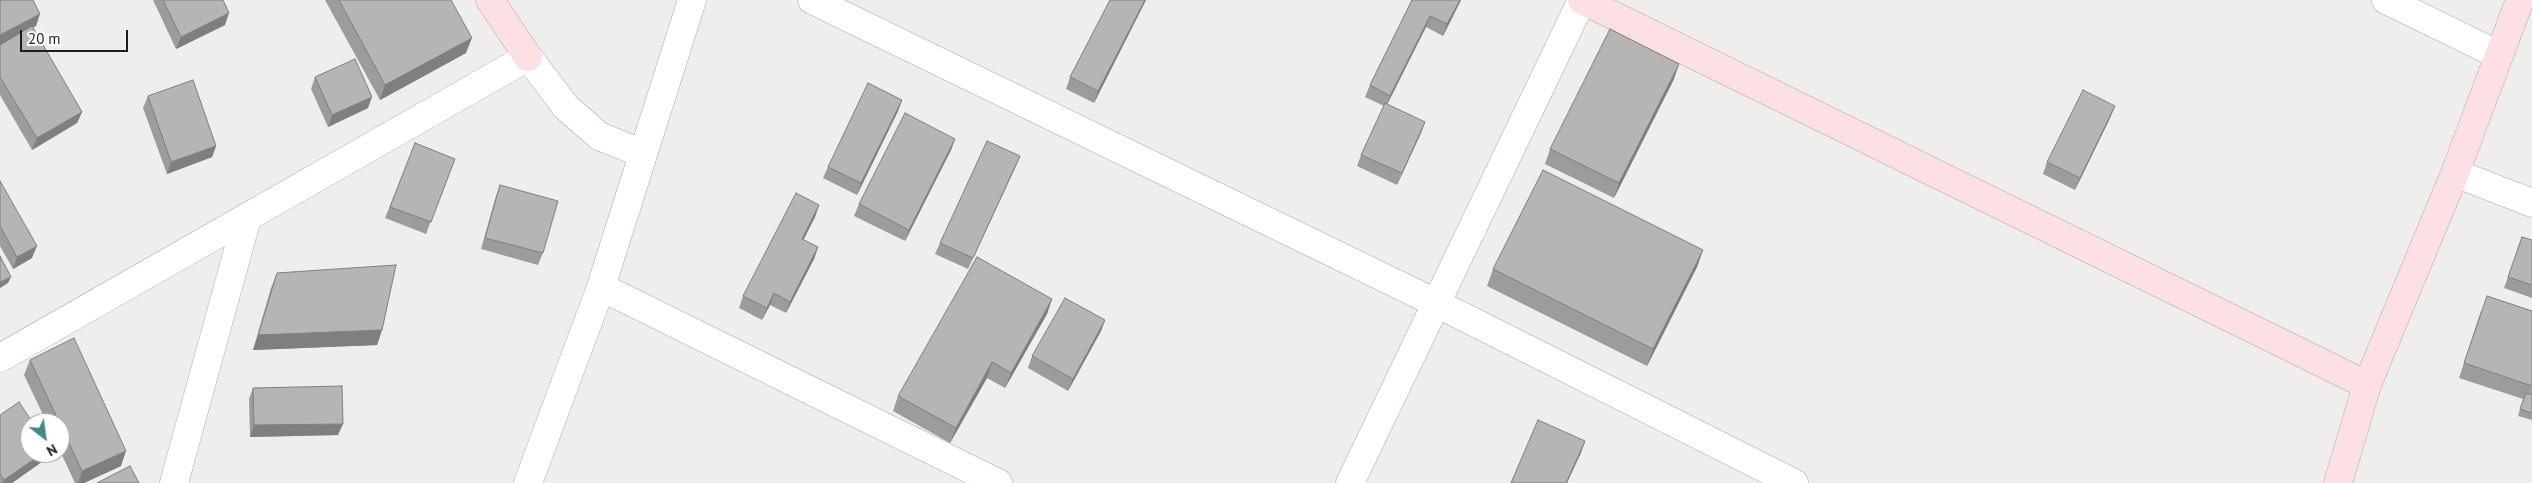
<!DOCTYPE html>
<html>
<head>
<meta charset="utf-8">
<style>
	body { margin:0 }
	#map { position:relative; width:2532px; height:483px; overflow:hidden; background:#f0eded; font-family:"PT Sans",sans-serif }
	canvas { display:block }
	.north { position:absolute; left:20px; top:413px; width:50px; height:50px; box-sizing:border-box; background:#fff; border:1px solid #a5a4a4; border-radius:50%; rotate:150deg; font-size:14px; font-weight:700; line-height:20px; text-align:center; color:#1d1b1c }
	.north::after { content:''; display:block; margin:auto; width:18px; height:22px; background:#438a87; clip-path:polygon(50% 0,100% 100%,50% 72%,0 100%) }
	.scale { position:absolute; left:20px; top:30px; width:108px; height:22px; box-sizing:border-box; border:2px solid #1d1b1c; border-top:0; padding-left:6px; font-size:15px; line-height:18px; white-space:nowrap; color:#1d1b1c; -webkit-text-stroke:4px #fff; paint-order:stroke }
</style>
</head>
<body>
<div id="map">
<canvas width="2532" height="483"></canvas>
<div class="north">N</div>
<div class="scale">20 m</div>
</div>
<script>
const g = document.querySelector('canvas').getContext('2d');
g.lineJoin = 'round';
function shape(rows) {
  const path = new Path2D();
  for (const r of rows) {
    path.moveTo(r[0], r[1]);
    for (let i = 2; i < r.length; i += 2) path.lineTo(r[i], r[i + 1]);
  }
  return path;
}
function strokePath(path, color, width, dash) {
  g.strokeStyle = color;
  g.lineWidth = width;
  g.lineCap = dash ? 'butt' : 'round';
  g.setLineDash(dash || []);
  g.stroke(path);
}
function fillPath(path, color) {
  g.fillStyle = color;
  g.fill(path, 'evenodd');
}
const street = shape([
	[812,0,1436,303,1794,483],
	[2386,0,2499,55],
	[2455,173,2532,203],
	[601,287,998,483],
	[0,358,528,57,566,107,599,136,641,153],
	[174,483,247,218],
	[528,483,601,287,692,0],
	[1350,483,1582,0]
]);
const secondary = shape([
	[490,0,528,57],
	[1582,0,2367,385],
	[2338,483,2367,385,2455,173,2520,0]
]);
strokePath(street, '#aca9a9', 29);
strokePath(secondary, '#aca9a9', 29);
strokePath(street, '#fff', 28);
strokePath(secondary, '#fde0e4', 28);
fillPath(shape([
	[153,0,223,0,225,25,176,49],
	[325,0,451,0,466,53,380,100],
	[1110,0,1146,0,1094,103,1066,89,1070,77],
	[1412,0,1461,0,1443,36,1426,27,1387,104,1425,122,1421,133,1397,185,1357,166,1361,155,1384,106,1365,97,1370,85],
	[36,26,32,28,82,112,77,123,32,150,0,95,0,45],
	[315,77,368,108,328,127,311,89],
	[1674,79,1614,198,1545,164,1550,149],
	[148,96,216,146,212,157,167,174,143,108],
	[902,100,898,111,857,195,823,178,828,167],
	[2115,106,2110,118,2075,190,2043,174,2047,162],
	[955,139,951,150,905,241,854,216,859,204],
	[415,143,455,159,426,234,385,218],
	[1020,156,1015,168,968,269,935,254,940,243],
	[0,181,32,258,13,269,0,246],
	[500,185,543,253,538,265,481,249,496,196],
	[819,205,815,217,803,240,818,247,814,259,786,313,770,305,762,320,739,308,743,296],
	[2522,237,2532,240,2532,298,2504,288],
	[1703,250,1697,267,1647,366,1487,286,1493,269],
	[277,273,382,330,377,345,253,350,271,288],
	[1052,299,1047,314,1005,388,987,378,950,443,893,411,898,396],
	[2481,311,2532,311,2532,420,2518,416,2523,399,2459,378],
	[1105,320,1101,331,1068,391,1028,368,1032,356],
	[30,360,121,466,84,483,75,483,60,451,60,423,47,423,24,375],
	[253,388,338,435,250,437,249,399],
	[0,415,46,459,12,483,0,483]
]), '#9d9b9b');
fillPath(shape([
	[1145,0,1146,0,1094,103,1098,91],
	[1460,0,1461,0,1443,36,1447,24],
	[229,13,225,25,176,49,181,37],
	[40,14,36,26,0,45,0,35],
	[1430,16,1426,27,1386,107,1390,96],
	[472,38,466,53,380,100,385,85],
	[1679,64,1674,79,1614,198,1619,183],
	[372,97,368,108,328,127,332,115],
	[902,100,898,111,857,195,861,183],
	[2115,106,2110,118,2075,190,2080,178],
	[82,112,77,123,32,150,37,138],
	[1425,122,1421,133,1397,185,1402,173],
	[955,139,951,150,905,241,909,230],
	[216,146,212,157,167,174,171,162],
	[1020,156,1015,168,968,269,973,258],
	[819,205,815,217,798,251,802,239],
	[37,246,32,258,13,269,17,257],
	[818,247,814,259,786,313,790,302],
	[1703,250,1697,267,1647,366,1653,349],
	[11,277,8,283,0,288,0,282],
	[774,293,770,305,762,320,767,308],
	[1052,299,1047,314,1005,388,1011,373],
	[1105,320,1101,331,1068,391,1073,379],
	[382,330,377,345,253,350,258,335],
	[992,362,987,378,950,443,956,428],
	[343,424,338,435,250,437,254,425],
	[1585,441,1581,453,1567,483,1566,483],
	[126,451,121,466,84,483,78,483,82,471],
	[43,453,48,453,46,459,12,483,3,483,4,480]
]), '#807e7e');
const building = shape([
	[0,0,33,0,40,14,0,35,0,0],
	[163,0,223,0,229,13,181,37,163,0],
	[339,0,451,0,472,38,385,85,339,0],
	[1110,0,1145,0,1098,91,1070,77,1110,0],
	[1412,0,1460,0,1447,24,1430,16,1390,96,1370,85,1412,0],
	[32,26,82,112,37,138,0,77,0,45,32,26],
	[1610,29,1679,64,1619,183,1550,149,1610,29],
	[355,59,372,97,332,115,315,77,355,59],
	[193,80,216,146,171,162,148,96,193,80],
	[868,83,902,100,861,183,828,167,868,83],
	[2083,90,2115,106,2080,178,2047,162,2083,90],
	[1385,103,1425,122,1402,173,1361,155,1385,103],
	[905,113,955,139,909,230,859,204,905,113],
	[987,141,1020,156,973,258,940,243,987,141],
	[415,143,455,159,431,222,390,207,415,143],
	[1543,170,1703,250,1653,349,1493,269,1543,170],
	[0,181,37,246,17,257,0,226,0,181],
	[500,185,558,201,543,253,485,238,500,185],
	[796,193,819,205,802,239,818,247,790,302,774,293,767,308,743,296,796,193],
	[2522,237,2532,240,2532,285,2508,277,2522,237],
	[0,256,11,277,0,282,0,256],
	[977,257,1052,299,1011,373,992,362,956,428,898,396,977,257],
	[396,265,382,330,258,335,277,273,396,265],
	[2487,296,2532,311,2532,386,2464,363,2487,296],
	[1065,298,1105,320,1073,379,1032,356,1065,298],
	[74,338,126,451,82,471,30,360,74,338],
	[342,386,343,424,254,425,253,388,342,386],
	[2526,393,2532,395,2532,413,2520,409,2526,393],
	[19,402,33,423,30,423,30,453,43,453,4,480,0,474,0,415,19,402],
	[1538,420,1585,441,1566,483,1511,483,1538,420],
	[130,466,139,483,97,483,130,466]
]);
fillPath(building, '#b7b4b4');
strokePath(building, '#807e7e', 1);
</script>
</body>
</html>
